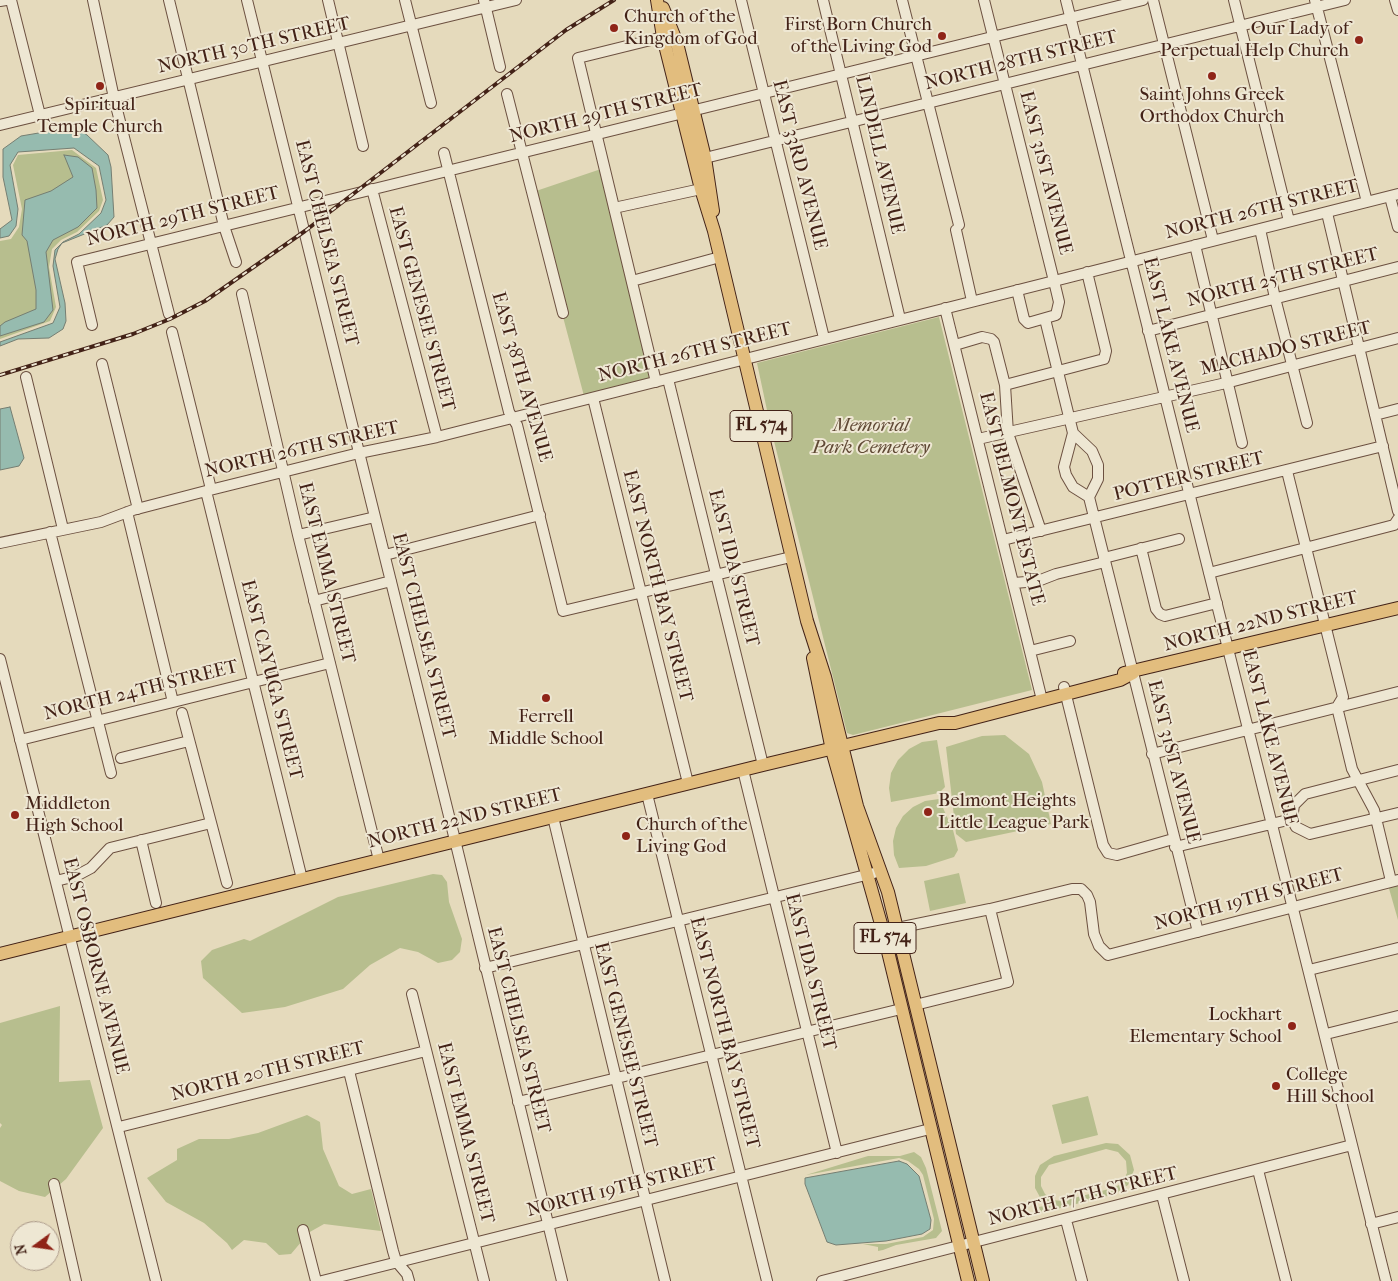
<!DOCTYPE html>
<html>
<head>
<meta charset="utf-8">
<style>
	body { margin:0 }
	#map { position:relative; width:1398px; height:1281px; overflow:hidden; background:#e5dabc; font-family:"IM FELL French Canon",serif }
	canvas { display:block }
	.north { position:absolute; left:10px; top:1221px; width:50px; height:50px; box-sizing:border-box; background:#eee7d3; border:1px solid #aa9888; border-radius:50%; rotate:256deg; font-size:14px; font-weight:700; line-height:20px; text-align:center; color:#432217 }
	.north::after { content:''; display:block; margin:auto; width:18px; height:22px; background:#8f2418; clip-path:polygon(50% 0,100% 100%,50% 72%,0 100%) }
</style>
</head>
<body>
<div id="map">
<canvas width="1398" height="1281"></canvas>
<div class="north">N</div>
</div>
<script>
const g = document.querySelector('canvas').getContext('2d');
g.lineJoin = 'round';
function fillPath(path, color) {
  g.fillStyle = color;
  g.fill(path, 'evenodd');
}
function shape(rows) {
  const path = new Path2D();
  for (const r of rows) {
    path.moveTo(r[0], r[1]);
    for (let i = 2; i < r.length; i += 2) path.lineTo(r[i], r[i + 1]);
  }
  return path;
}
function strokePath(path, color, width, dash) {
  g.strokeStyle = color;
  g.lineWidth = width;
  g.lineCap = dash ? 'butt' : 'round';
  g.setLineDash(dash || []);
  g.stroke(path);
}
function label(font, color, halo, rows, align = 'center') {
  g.font = font + ' "IM FELL French Canon",serif';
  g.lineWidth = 4;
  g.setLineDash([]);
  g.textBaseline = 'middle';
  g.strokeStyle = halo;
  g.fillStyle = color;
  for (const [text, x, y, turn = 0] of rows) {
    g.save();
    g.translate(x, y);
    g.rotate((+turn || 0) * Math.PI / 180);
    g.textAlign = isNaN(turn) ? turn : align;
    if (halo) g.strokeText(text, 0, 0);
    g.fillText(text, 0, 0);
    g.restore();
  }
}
fillPath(shape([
	[72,150,96,168,103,200,99,211,77,232,61,240,52,249,49,267,56,307,50,321,0,339,0,241,11,239,19,227,22,209,13,165,18,155],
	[601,169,652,380,584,396,563,317,568,315,536,191],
	[939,317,1032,690,853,735,847,733,771,429,757,363],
	[1005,735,1029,754,1042,782,1051,824,966,842,956,834,946,747,982,736],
	[937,740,945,787,939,793,891,802,889,788,891,773,898,760,909,749,922,742],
	[939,799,953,830,958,850,954,857,926,866,899,868,894,855,893,841,896,828,903,816,913,807,925,801],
	[959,873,966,903,930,911,924,881],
	[433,874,442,875,447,882,449,902,462,939,460,952,452,960,438,963,418,952,400,948,370,965,343,989,285,1007,242,1013,203,978,201,961,212,950,244,939,250,941,338,897],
	[1398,884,1398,920,1388,885],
	[60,1006,59,1082,90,1080,103,1128,66,1179,58,1186,57,1180,50,1182,52,1191,45,1197,19,1191,0,1181,0,1128,2,1125,0,1123,0,1023],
	[1088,1096,1098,1135,1062,1144,1052,1105],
	[307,1115,320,1122,323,1149,339,1186,352,1194,371,1189,381,1231,324,1224,308,1233,306,1226,299,1228,302,1241,291,1254,279,1255,266,1243,244,1240,232,1250,227,1243,204,1223,166,1202,147,1178,177,1160,177,1149,199,1139,229,1139,258,1133],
	[1106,1143,1118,1144,1130,1155,1134,1170,1128,1185,1115,1194,1041,1213,1039,1207,1048,1205,1041,1199,1035,1188,1035,1176,1040,1165,1054,1156],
	[1106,1149,1118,1152,1126,1161,1127,1173,1121,1184,1113,1188,1062,1201,1053,1200,1045,1194,1041,1186,1041,1177,1049,1165],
	[914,1152,921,1157,926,1168,942,1231,936,1238,896,1245,883,1250,878,1251,878,1247,863,1244,886,1244,923,1237,933,1230,934,1219,923,1175,919,1169,908,1161,899,1158,806,1175,868,1156,900,1156]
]), '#b7be8e');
const water = shape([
	[74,127,87,135,108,155,111,167,114,217,107,225,62,243,58,249,55,259,65,303,66,321,63,329,49,338,18,339,0,346,0,342,53,323,60,307,53,266,55,250,63,242,79,234,101,213,106,200,99,166,74,148,18,152,10,165,18,209,16,226,9,236,0,238,0,229,12,220,3,177,3,149,21,136,74,127],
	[64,155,78,157,92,168,96,190,97,208,78,227,53,240,46,252,53,310,44,322,0,336,0,326,5,322,36,309,36,290,27,241,22,235,25,200,51,191,73,177,64,155],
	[10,407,24,458,19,466,0,470,0,409,10,407],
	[899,1161,907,1164,919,1176,931,1220,930,1229,922,1234,886,1241,836,1245,827,1242,805,1184,805,1178,899,1161]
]);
fillPath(water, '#96bbaf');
strokePath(water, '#757e72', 1);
const minor = shape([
	[11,0,40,115],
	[93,0,114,98,169,314],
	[169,0,224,226,236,262],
	[247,0,455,840,562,1281],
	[328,0,363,146],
	[405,0,431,103],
	[484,0,500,67],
	[741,0,824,338],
	[823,0,900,319],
	[902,0,959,225],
	[984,0,1054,281,1059,302,1056,315,1028,323,1024,319,1017,290],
	[1066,0,1386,1281],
	[1153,0,1213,240],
	[1234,0,1289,221],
	[1315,0,1367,202],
	[1395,0,1398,10],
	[0,1,6,0],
	[507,94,563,313],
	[0,125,516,0],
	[444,153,509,412,517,425,563,611,791,557],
	[705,158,1345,0],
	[372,189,437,437],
	[1390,197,1398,227],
	[614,208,701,189],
	[1327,213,1398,511],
	[1260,229,1275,298,1307,423],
	[956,230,972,301],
	[1195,245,1242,443],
	[632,281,720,257],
	[242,294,298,535,379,860],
	[945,308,1042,700],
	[1045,319,1073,433,1064,467,1066,475,1073,487,1089,497,1198,932],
	[92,325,77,262,1143,0],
	[1148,331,1398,267],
	[172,332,211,489],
	[955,345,982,337,991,339,994,342,1005,385,1008,433,1041,531],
	[102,364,138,509],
	[26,377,63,529],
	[668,379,763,765],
	[656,382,578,58,663,37],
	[1005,385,1104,359,1106,351,1087,272],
	[593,398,688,783],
	[1375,415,1398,409],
	[1073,433,1092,451,1098,465,1098,479,1089,497],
	[978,439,1226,383,1398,338],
	[1287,471,1343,697,1337,707,1352,769,1374,810,1391,881],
	[206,491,302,879],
	[127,512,173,702],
	[50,532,111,773],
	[298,535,375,517],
	[1003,540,1383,446],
	[0,543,101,522,133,510,206,491,359,453,437,437,1398,194],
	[1141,548,1156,609,1160,614,1165,616,1217,603],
	[385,555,540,515],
	[1104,558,1179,539],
	[1209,573,1394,525,1398,519],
	[1014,583,1038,581,1056,574,1105,562],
	[314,601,391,581],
	[1030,651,1070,641],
	[0,659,156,1281],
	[1064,687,1103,845,1108,853,1117,855,1173,839],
	[182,713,227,883],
	[20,740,330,663],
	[1152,754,1398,692],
	[121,758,189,741],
	[743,770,837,1153],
	[1398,770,1305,794,1294,805,1292,819,1296,827,1310,834,1398,813],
	[647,794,767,1281],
	[553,817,665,1281],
	[141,840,156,903],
	[1175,847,1292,819],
	[56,881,76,876,91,868,110,848,211,823],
	[883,931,990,909,1072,889,1081,889,1087,895,1090,902,1094,934,1099,946,1108,955,1398,880],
	[485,968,874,873],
	[1309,970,1398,948],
	[412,994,484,1281],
	[915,1005,1008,982,990,909],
	[1326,1034,1398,1016],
	[349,1071,393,1251,396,1261,407,1274,409,1281],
	[518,1102,901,1009],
	[119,1127,426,1051],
	[1258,1170,1286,1281],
	[54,1184,76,1281],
	[1162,1195,1184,1281],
	[1066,1220,1082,1281],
	[1371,1224,1398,1217],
	[303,1230,316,1281],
	[322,1281,930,1129],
	[822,1281,1352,1145]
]);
const major = shape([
	[657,0,663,37,701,189,714,231,807,621,825,677,857,806,888,892,983,1281],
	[663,8,677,43,705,158,713,211],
	[813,658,832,750,883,931,968,1281],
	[1124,673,1398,608],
	[0,954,763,765,939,723,955,723,1120,680,1133,673]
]);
strokePath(minor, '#6c5040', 12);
strokePath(major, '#432217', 14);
strokePath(minor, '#eee7d3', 10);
strokePath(major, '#e2bd7e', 12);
const rail = shape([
	[0,375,133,334,170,319,205,301,305,231,566,30,614,0]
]);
strokePath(rail, '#432217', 4);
strokePath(rail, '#eee7d3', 2, [5.5]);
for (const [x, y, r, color] of [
	[614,28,5,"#8f2418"],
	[942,36,5,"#8f2418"],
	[1359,40,5,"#8f2418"],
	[1212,76,5,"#8f2418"],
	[100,86,5,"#8f2418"],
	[546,698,5,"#8f2418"],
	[928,812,5,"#8f2418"],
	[15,815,5,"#8f2418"],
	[626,836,5,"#8f2418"],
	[1292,1026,5,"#8f2418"],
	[1276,1086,5,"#8f2418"]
]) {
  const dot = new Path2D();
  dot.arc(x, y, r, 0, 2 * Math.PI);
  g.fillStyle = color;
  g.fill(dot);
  strokePath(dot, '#eee7d3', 2);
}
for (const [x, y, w] of [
	[761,426,62],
	[885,938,62]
]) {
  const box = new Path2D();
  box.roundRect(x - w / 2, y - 15.5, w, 31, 4);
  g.fillStyle = '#eee7d3';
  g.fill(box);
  strokePath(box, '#432217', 1);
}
label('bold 18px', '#432217', null, [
	["FL 574",761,426],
	["FL 574",885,938]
]);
label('19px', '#432217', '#eee7d3', [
	["Church of the",624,17],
	["Kingdom of God",624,39],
	["First Born Church",932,25,"right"],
	["of the Living God",932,47,"right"],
	["Our Lady of",1349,29,"right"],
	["Perpetual Help Church",1349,51,"right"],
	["Saint Johns Greek",1212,95,"center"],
	["Orthodox Church",1212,117,"center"],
	["Spiritual",100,105,"center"],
	["Temple Church",100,127,"center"],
	["Ferrell",546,717,"center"],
	["Middle School",546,739,"center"],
	["Belmont Heights",938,801],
	["Little League Park",938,823],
	["Middleton",25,804],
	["High School",25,826],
	["Church of the",636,825],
	["Living God",636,847],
	["Lockhart",1282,1015,"right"],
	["Elementary School",1282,1037,"right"],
	["College",1286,1075],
	["Hill School",1286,1097]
], 'left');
label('19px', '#432217', '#eee7d3', [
	["NORTH 30TH STREET",254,46,-13],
	["NORTH 28TH STREET",1021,61,-14],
	["NORTH 29TH STREET",606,114,-14],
	["LINDELL AVENUE",879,155,77],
	["EAST 33RD AVENUE",799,165,76],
	["EAST 31ST AVENUE",1045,173,76],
	["NORTH 26TH STREET",1262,210,-14],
	["NORTH 29TH STREET",183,217,-14],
	["EAST CHELSEA STREET",326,243,76],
	["NORTH 25TH STREET",1283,278,-14],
	["EAST GENESEE STREET",421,309,75],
	["EAST LAKE AVENUE",1170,345,76],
	["MACHADO STREET",1286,349,-14],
	["NORTH 26TH STREET",695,353,-14],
	["EAST 38TH AVENUE",521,377,74],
	["NORTH 26TH STREET",302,450,-13],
	["POTTER STREET",1189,477,-14],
	["EAST BELMONT ESTATE",1011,499,76],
	["EAST IDA STREET",733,568,76],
	["EAST EMMA STREET",326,573,76],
	["EAST NORTH BAY STREET",657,586,76],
	["NORTH 22ND STREET",1261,622,-14],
	["EAST CHELSEA STREET",423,636,76],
	["EAST CAYUGA STREET",271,680,76],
	["NORTH 24TH STREET",141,691,-14],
	["EAST LAKE AVENUE",1269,738,76],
	["EAST 31ST AVENUE",1173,762,76],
	["NORTH 22ND STREET",465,819,-14],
	["NORTH 19TH STREET",1249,900,-15],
	["EAST OSBORNE AVENUE",95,966,76],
	["EAST IDA STREET",810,972,76],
	["EAST CHELSEA STREET",518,1030,76],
	["EAST NORTH BAY STREET",724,1033,76],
	["EAST GENESEE STREET",625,1045,76],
	["NORTH 20TH STREET",268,1072,-14],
	["EAST EMMA STREET",465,1133,76],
	["NORTH 19TH STREET",622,1188,-14],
	["NORTH 17TH STREET",1083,1197,-14]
]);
label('italic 19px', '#604935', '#eee7d3', [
	["Memorial",871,426],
	["Park Cemetery",871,448]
]);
</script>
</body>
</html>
